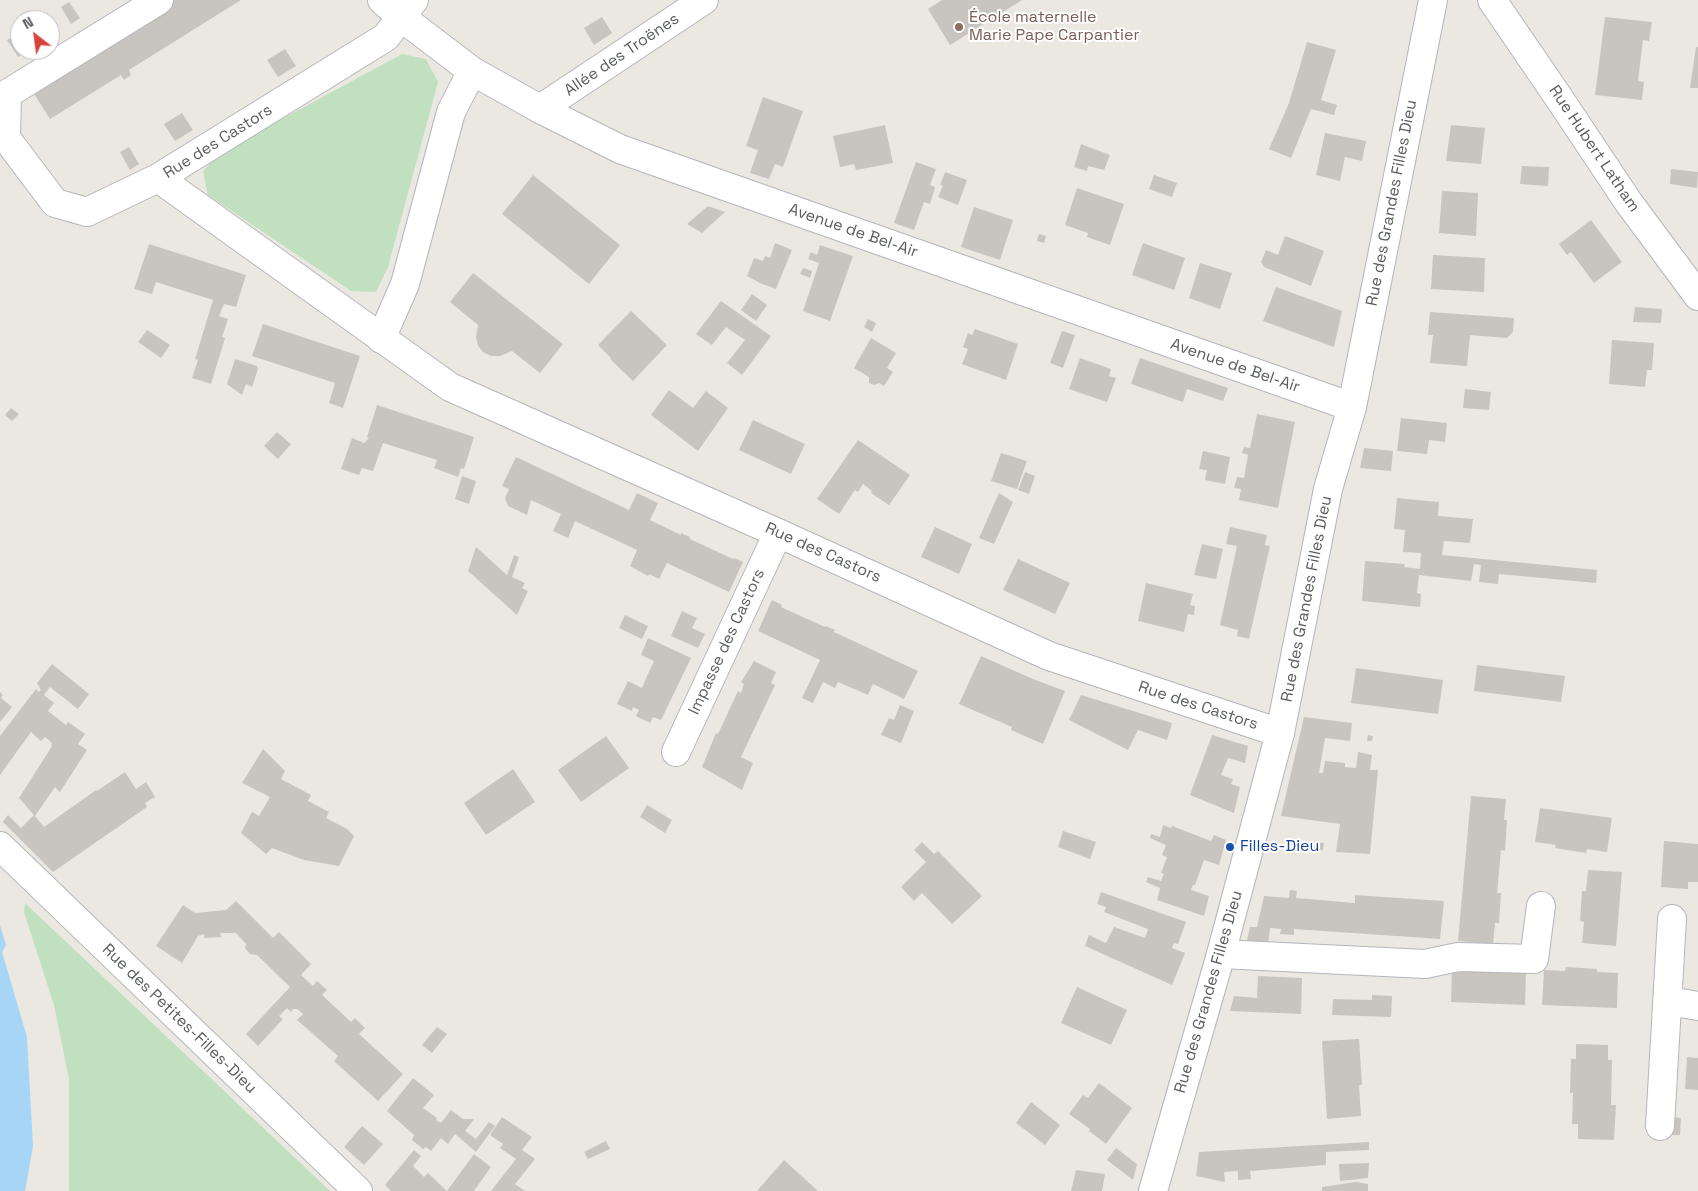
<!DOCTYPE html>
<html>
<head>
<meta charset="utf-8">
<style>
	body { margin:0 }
	#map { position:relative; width:1698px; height:1191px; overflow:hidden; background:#ebe8e1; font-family:"Space Grotesk",sans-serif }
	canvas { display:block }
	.north { position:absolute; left:10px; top:10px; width:50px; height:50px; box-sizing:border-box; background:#fff; border:1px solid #bdbebf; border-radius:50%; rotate:330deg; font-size:14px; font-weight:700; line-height:20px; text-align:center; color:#595c60 }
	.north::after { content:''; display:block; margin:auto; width:18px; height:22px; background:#d5443c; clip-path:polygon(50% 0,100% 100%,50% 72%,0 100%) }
</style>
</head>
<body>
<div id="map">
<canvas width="1698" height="1191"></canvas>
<div class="north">N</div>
</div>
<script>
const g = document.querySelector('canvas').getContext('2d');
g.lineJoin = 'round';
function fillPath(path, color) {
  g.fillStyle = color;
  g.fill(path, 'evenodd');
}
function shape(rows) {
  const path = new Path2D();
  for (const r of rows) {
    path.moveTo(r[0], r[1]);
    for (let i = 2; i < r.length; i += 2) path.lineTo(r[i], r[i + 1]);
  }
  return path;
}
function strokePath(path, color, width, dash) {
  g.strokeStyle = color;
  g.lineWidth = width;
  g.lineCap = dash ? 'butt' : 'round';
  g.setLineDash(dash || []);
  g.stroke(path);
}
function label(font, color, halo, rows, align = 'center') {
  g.font = font + ' "Space Grotesk",sans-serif';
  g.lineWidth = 4;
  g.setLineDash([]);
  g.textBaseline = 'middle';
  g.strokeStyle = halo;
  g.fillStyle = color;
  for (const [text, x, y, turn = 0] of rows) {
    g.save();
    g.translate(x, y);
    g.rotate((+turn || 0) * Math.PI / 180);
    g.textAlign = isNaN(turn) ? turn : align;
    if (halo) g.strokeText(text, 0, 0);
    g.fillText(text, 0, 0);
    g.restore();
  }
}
fillPath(shape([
	[402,54,426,59,438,82,388,267,376,292,351,291,208,195,203,171,221,152],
	[25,903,330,1191,69,1191,69,1079,54,1005,24,912]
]), '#c0e0bf');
fillPath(shape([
	[0,925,6,945,2,952,27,1037,33,1146,25,1191,0,1191]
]), '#a6d5f5');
fillPath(shape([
	[174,0,241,0,129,70,131,75,124,80,121,75,50,119,31,89],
	[942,0,1022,0,950,45,928,9],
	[69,2,80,18,71,24,61,7],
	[602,17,612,33,594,45,584,28],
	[1605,17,1652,22,1649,41,1643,40,1638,81,1644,82,1642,100,1595,95],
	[20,32,20,50,30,50,18,57,7,40],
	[1307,42,1336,50,1321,100,1337,105,1334,115,1311,109,1291,158,1269,149,1289,103],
	[1696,47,1698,47,1698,88,1690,88],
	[285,49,296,66,278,77,267,60],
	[763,97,803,111,783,167,775,164,769,179,750,173,758,150,746,146],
	[182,113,193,130,175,141,164,124],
	[885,125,893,163,856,170,854,164,840,167,833,136],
	[1451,125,1485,128,1481,164,1446,161],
	[1325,133,1366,141,1362,161,1345,157,1340,181,1316,175],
	[1081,144,1110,155,1104,170,1088,166,1087,171,1074,167],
	[129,147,139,164,130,170,120,152],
	[916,162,936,169,930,185,935,187,930,204,924,202,914,230,894,223],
	[1522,166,1549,167,1548,186,1520,184],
	[1671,169,1698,172,1697,188,1670,184],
	[945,172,967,180,958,205,938,197,943,186,940,185],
	[533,175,620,245,589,284,502,214],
	[1154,175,1177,183,1172,197,1149,189],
	[1077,188,1124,204,1110,245,1087,237,1088,233,1065,225],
	[1442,191,1478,193,1476,236,1439,233],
	[708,206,725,212,702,233,687,224],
	[974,207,1013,220,1000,260,961,247],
	[1591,220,1622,262,1594,283,1571,252,1567,255,1559,244],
	[1039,234,1046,236,1044,243,1037,241],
	[1285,236,1324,251,1311,286,1264,267,1261,262,1266,250,1278,255],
	[775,243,792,250,776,289,760,283,747,276,754,258,763,261,765,256,770,258],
	[1143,243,1185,258,1174,290,1132,275],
	[149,244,246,275,236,307,224,304,219,316,228,319,222,337,225,338,211,384,192,378,198,360,195,359,213,300,156,282,152,294,134,289],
	[820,245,853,256,830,321,803,311,819,263,808,259,811,252,817,255],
	[1433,255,1485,258,1484,292,1431,289],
	[1200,263,1232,273,1220,309,1189,298],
	[803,268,812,271,810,278,800,274],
	[473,273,563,344,540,373,512,351,500,356,491,356,483,352,478,346,476,337,478,325,450,302],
	[1276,287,1342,311,1334,347,1263,321],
	[752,294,767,305,756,321,741,310],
	[721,301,771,336,742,375,727,363,745,340,726,327,712,345,696,334],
	[1635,307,1662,309,1661,323,1633,322],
	[631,311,667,345,633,381,610,359,611,358,598,345],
	[1430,312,1514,318,1513,332,1507,338,1470,335,1467,366,1430,363,1433,335,1428,335],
	[868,319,876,323,872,332,864,327],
	[263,324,360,356,343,408,329,403,335,383,252,356],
	[975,329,1018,344,1006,380,962,364,968,349,963,347,968,333,972,335],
	[147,330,170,345,161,358,138,342],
	[1062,331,1075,335,1063,368,1050,363],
	[871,338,896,353,887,368,893,372,884,386,879,383,874,385,871,384,869,383,869,377,854,368],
	[1612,340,1654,343,1652,370,1647,370,1645,387,1609,384],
	[1080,358,1111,369,1109,376,1116,378,1107,402,1069,389],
	[1140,358,1228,388,1223,401,1187,389,1183,402,1131,384],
	[235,359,257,366,258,369,252,387,246,384,242,395,227,384],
	[1465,389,1491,392,1489,410,1463,408],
	[669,390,693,408,706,391,728,408,698,451,651,415],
	[377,405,474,437,464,469,461,468,458,477,434,468,437,460,383,443,373,471,362,468,359,475,341,469,352,438,364,443,369,438,367,437],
	[11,408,19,414,12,421,5,415],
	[1257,414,1295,422,1278,508,1239,500,1241,489,1234,488,1237,477,1244,478,1248,455,1242,453,1244,447,1250,448],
	[1401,418,1447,423,1445,442,1429,440,1427,454,1397,451],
	[753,420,805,444,791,474,739,450],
	[277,432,291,444,278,459,264,446],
	[858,440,910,475,889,505,871,493,872,491,863,484,858,492,855,490,839,514,817,499],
	[1364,448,1393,451,1391,471,1360,468],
	[1203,451,1230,457,1225,484,1205,480,1207,470,1199,469],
	[1001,453,1027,461,1017,489,991,481],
	[516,457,629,510,637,493,658,503,650,520,681,535,681,533,690,537,690,539,733,559,734,558,743,562,729,592,667,563,659,579,649,574,648,576,630,566,637,550,575,521,568,538,553,531,561,514,531,500,527,515,508,506,505,498,509,489,502,486],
	[1025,472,1035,476,1029,494,1018,490],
	[462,476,476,481,469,504,455,499],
	[999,493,1013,502,994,544,979,538],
	[1397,498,1439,502,1438,516,1473,519,1470,543,1444,541,1442,555,1597,570,1596,583,1499,574,1498,584,1479,582,1481,565,1474,564,1471,581,1419,575,1417,593,1421,594,1420,607,1362,601,1365,561,1405,564,1404,567,1420,569,1421,553,1403,552,1405,530,1394,529],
	[935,527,972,544,959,574,921,557],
	[1230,527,1267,535,1265,545,1270,546,1249,639,1237,636,1238,630,1220,625,1237,546,1226,544],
	[1202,544,1223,549,1216,579,1194,575],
	[476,547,507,575,514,555,519,557,512,577,525,583,522,588,528,591,517,615,468,571],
	[1018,559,1070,583,1055,614,1003,590],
	[1146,583,1193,594,1190,605,1195,606,1194,615,1188,614,1184,632,1138,621],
	[772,600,782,605,781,607,825,627,826,626,835,630,834,632,918,671,904,699,873,684,868,695,838,682,835,688,823,682,813,703,802,698,820,660,758,631],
	[682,611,697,618,692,628,705,634,698,648,671,636],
	[625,615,648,626,642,639,619,628],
	[648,638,691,658,661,720,653,717,650,723,636,716,639,710,633,707,632,711,617,704,628,681,642,688,647,676,654,661,641,655],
	[981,656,1033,679,1065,691,1043,744,1011,730,1012,727,959,704],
	[754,661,776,672,771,683,775,685,741,757,753,763,742,790,702,767,716,733,718,734,738,691,741,693,744,684,741,682],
	[52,664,89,694,78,709,50,687,44,695,54,703,48,711,66,725,68,722,85,734,78,744,87,750,60,792,55,787,35,816,44,827,96,790,97,791,125,772,136,789,146,782,155,797,145,803,147,807,53,872,3,822,8,815,21,828,34,815,19,798,52,746,51,745,52,743,45,737,41,741,31,732,0,775,0,736,36,689,39,692,41,690,37,683],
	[1477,665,1565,676,1561,702,1474,691],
	[1356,668,1443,680,1438,714,1351,703],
	[0,692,3,695,1,698,12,707,0,722],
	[1081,695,1172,723,1167,740,1138,730,1128,750,1069,720],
	[900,705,914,711,901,743,881,735,889,718,894,720],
	[1304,717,1352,723,1350,741,1325,738,1319,773,1323,773,1325,761,1345,763,1345,767,1356,768,1358,752,1372,755,1370,770,1378,770,1370,854,1336,852,1340,824,1281,816],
	[1212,735,1248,746,1245,763,1228,758,1221,775,1233,779,1231,784,1240,787,1234,813,1190,795],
	[1368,735,1373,736,1372,741,1367,741],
	[606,736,629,768,581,802,558,770],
	[263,749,285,771,281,779,311,795,308,801,329,812,326,818,347,829,354,836,339,866,304,860,272,848,266,854,241,833,252,812,259,816,270,797,242,783],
	[513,769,535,802,486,835,464,803],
	[1471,796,1506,799,1504,820,1507,820,1505,851,1501,850,1497,893,1501,893,1499,923,1495,923,1493,944,1458,941],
	[647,805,672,820,665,833,640,817],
	[1540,808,1612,818,1607,852,1587,849,1586,853,1555,848,1556,845,1535,842],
	[1163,825,1171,828,1172,826,1211,841,1214,835,1226,840,1219,865,1204,860,1195,885,1193,885,1191,890,1209,896,1204,916,1157,900,1160,888,1146,882,1148,877,1161,881,1164,874,1161,873,1167,857,1162,855,1166,845,1150,838,1151,834,1160,837],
	[1063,831,1096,842,1090,859,1058,847],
	[1664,841,1698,844,1698,882,1688,882,1688,889,1661,887],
	[922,842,934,854,938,851,982,896,952,924,922,893,914,901,901,887,926,862,914,850],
	[1315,842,1324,843,1323,850,1314,849],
	[1588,870,1622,872,1616,946,1582,943,1584,922,1580,921,1582,891,1586,891],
	[1290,890,1297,891,1296,898,1355,903,1355,895,1444,901,1440,939,1294,929,1294,935,1280,934,1281,929,1270,928,1268,945,1246,944,1250,927,1257,927,1264,896,1289,898],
	[1101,892,1186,922,1178,944,1174,943,1172,948,1185,953,1172,985,1085,946,1089,935,1106,943,1114,927,1145,938,1148,929,1104,912,1106,907,1097,904],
	[236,901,273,938,279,932,311,964,301,975,313,986,317,981,327,990,322,995,351,1022,355,1018,365,1028,359,1034,403,1074,378,1101,334,1061,338,1056,297,1020,303,1014,297,1009,293,1009,291,1012,287,1008,279,1016,283,1019,258,1046,246,1034,290,987,257,955,250,954,245,948,246,944,236,933,220,933,221,937,204,938,204,934,198,936,182,963,156,946,183,905,195,913,226,910],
	[1452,967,1526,970,1525,1005,1451,1002],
	[1566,967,1597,969,1597,972,1618,973,1617,1008,1542,1005,1544,970,1565,971],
	[1258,976,1302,978,1301,1014,1230,1011,1234,996,1257,998],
	[1077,987,1127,1010,1111,1045,1061,1023],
	[1372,995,1392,996,1391,1017,1332,1015,1333,999,1372,1000],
	[437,1027,447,1034,432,1053,422,1045],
	[1359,1039,1362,1085,1359,1085,1361,1116,1327,1119,1322,1041],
	[1576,1044,1608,1045,1608,1060,1612,1060,1611,1105,1616,1105,1614,1140,1578,1139,1578,1124,1572,1124,1573,1093,1570,1093,1571,1059,1576,1059],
	[1687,1057,1698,1058,1698,1090,1685,1089],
	[413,1078,434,1095,423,1108,437,1118,436,1120,441,1123,451,1110,463,1119,474,1119,465,1131,476,1139,489,1122,495,1126,476,1152,455,1134,448,1144,441,1138,431,1151,426,1147,423,1149,412,1140,414,1135,387,1111],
	[1099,1083,1132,1108,1106,1144,1089,1131,1090,1129,1069,1114,1083,1095,1088,1098],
	[1031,1102,1060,1125,1045,1145,1016,1123],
	[502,1117,532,1137,522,1150,535,1159,515,1184,525,1191,491,1191,516,1159,500,1148,503,1144,490,1135],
	[1671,1117,1681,1118,1680,1135,1670,1135],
	[362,1126,383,1144,364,1165,344,1147],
	[606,1141,610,1149,588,1159,584,1152],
	[1369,1142,1369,1150,1326,1152,1326,1165,1250,1171,1251,1179,1238,1180,1238,1171,1224,1172,1225,1182,1196,1176,1199,1152],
	[1116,1148,1137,1164,1133,1180,1107,1160],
	[414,1150,421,1156,413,1166,424,1177,428,1173,447,1191,391,1191,385,1185],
	[474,1154,491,1167,474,1191,447,1191],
	[784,1160,818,1191,757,1191],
	[1369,1163,1368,1178,1340,1181,1339,1164],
	[1076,1170,1105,1174,1102,1191,1071,1191],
	[1356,1182,1368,1184,1368,1191,1322,1191,1322,1187]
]), '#c8c5c0');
const minor = shape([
	[159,0,7,94,6,138,55,203,87,212,158,178,386,37,414,0],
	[382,0,401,17,472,71,540,109,620,149,1352,407],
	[1492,0,1559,98,1629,203,1698,296],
	[540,109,704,0],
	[158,178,450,387,778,533,1049,656,1280,733],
	[381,339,405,284,451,112,472,71],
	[676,752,778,533],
	[1221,954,1425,964,1458,957,1534,959,1541,906],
	[1668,1001,1698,1006],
	[1660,1126,1672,919]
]);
const tertiary = shape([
	[0,846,358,1191]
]);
const secondary = shape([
	[1153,1191,1221,954,1280,733,1328,489,1352,407,1433,0]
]);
strokePath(minor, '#b3b6ba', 30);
strokePath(tertiary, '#b3b6ba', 30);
strokePath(secondary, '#b2b5ba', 30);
strokePath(minor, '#fff', 28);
strokePath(tertiary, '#fff', 28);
strokePath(secondary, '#fff', 28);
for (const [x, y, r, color] of [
	[959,27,5,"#8d6e63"],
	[1230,847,5,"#1a4fb4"]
]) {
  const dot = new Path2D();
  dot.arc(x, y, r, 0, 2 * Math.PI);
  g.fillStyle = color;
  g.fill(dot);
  strokePath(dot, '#fff', 2);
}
label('16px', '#785e54', '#fff', [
	["École maternelle",969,18],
	["Marie Pape Carpantier",969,36]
], 'left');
label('16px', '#595c60', '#fff', [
	["Allée des Troënes",622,55,-34],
	["Rue des Castors",218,142,-32],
	["Rue Hubert Latham",1594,149,56],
	["Rue des Grandes Filles Dieu",1392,203,-79],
	["Avenue de Bel-Air",853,231,19],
	["Avenue de Bel-Air",1235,366,19],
	["Rue des Castors",823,553,24],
	["Rue des Grandes Filles Dieu",1307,599,-79],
	["Impasse des Castors",727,642,-65],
	["Rue des Castors",1198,706,18],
	["Rue des Grandes Filles Dieu",1209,992,-74],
	["Rue des Petites-Filles-Dieu",179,1019,44]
]);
label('16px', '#164399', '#fff', [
	["Filles-Dieu",1240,847]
], 'left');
</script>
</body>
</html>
